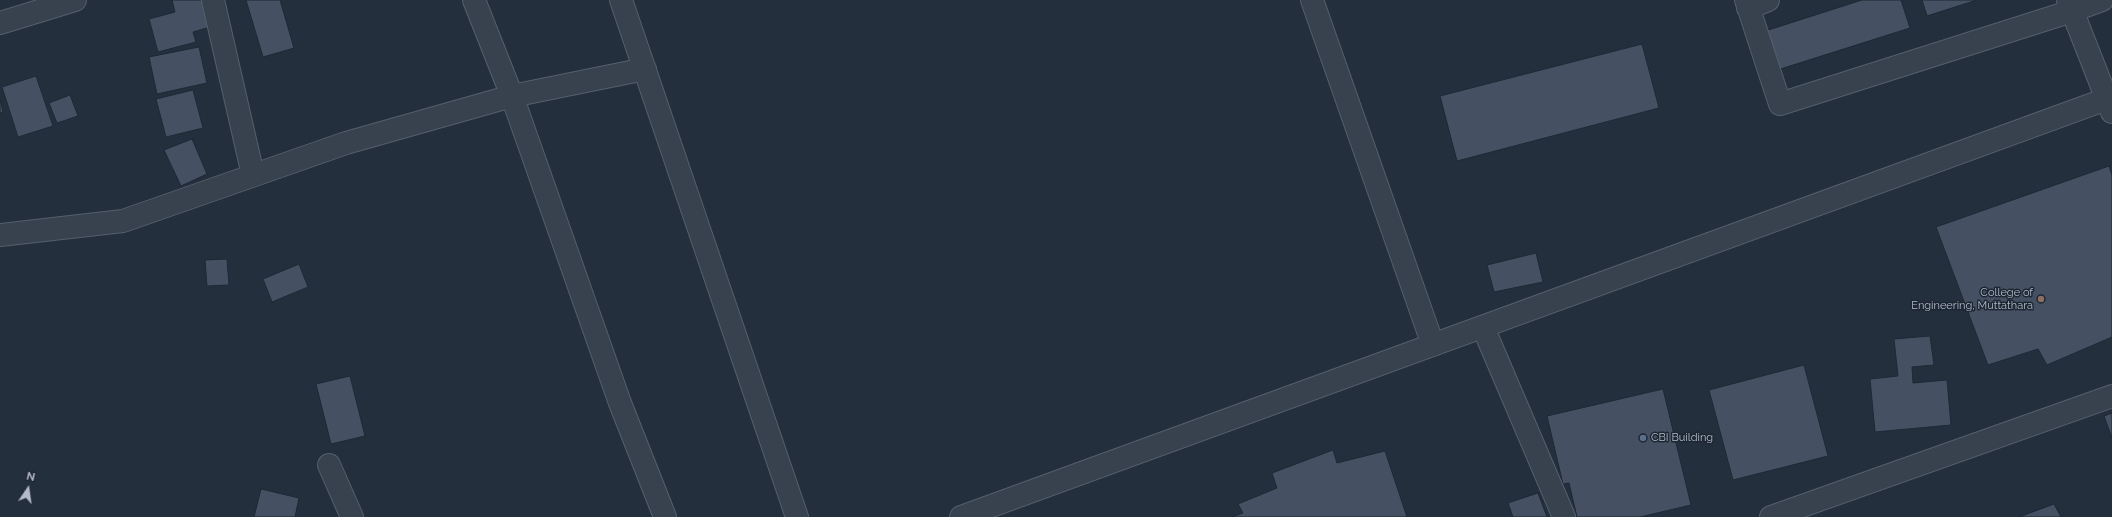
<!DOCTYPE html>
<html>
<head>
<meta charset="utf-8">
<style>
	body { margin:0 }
	#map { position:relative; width:2112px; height:517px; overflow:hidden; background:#242f3e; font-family:Raleway,sans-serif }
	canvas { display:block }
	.north { position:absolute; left:8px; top:469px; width:40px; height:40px; -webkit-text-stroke:3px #1d2633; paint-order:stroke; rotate:13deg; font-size:11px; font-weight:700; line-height:16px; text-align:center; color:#b4bcc9 }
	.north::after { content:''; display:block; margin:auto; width:14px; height:18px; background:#b4bcc9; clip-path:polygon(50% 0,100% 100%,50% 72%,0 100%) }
</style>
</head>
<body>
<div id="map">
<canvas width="2112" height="517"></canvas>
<div class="north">N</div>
</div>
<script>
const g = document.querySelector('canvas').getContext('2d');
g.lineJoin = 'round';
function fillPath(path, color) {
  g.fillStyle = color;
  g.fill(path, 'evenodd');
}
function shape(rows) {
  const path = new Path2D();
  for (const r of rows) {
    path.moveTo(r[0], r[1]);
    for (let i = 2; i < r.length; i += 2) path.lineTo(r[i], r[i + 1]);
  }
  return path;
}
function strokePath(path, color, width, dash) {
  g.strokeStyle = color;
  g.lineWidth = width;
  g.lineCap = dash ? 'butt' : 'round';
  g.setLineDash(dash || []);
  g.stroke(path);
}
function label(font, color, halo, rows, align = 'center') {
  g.font = font + ' Raleway,sans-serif';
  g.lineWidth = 3;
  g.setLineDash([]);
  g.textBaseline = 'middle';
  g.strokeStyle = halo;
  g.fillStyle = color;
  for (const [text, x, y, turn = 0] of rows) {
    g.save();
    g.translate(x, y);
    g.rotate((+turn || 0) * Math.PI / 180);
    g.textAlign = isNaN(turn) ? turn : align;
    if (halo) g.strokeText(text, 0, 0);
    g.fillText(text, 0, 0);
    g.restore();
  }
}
const building = shape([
	[172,0,203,0,210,27,193,32,196,42,158,52,149,19,175,12,172,0],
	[246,0,280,0,294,48,263,57,246,0],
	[1862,0,1901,0,1910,28,1771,72,1759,33,1862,0],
	[1922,0,1977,0,1927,16,1922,0],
	[1642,44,1659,108,1457,161,1440,96,1642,44],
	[199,47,207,83,157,94,149,57,199,47],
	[36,76,53,126,18,137,2,87,36,76],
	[193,90,203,128,166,137,156,99,193,90],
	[70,95,78,116,57,123,49,103,70,95],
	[0,99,3,112,0,113,0,99],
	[192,139,207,174,181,186,164,150,192,139],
	[2109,166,2112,175,2112,337,2047,365,2038,349,1988,365,1936,227,2109,166],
	[1536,253,1543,282,1494,292,1487,265,1536,253],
	[227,259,229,285,207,286,205,260,227,259],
	[299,264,308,287,272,302,263,279,299,264],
	[1930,336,1934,365,1912,367,1913,383,1947,380,1951,425,1875,432,1870,379,1898,376,1894,339,1930,336],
	[1804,365,1828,456,1733,480,1709,390,1804,365],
	[350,376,365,436,331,444,316,384,350,376],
	[1663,389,1691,505,1640,517,1577,517,1569,483,1563,484,1547,416,1663,389],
	[2112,413,2112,438,2104,416,2112,413],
	[1333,450,1337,463,1385,451,1407,517,1232,517,1243,513,1238,504,1277,488,1272,473,1333,450],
	[261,489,299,498,295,517,254,517,261,489],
	[1538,493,1547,517,1513,517,1508,503,1538,493],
	[2054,504,2061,517,2019,517,2054,504]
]);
fillPath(building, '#455162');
strokePath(building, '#1f2835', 1);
const street = shape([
	[213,0,253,175],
	[474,0,512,96,620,403,665,517],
	[621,0,797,517],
	[1312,0,1433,345],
	[1746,0,1780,104,2072,11,2102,0],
	[2068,0,2112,112],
	[1748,8,1768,0],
	[0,23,75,0],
	[0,235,123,221,346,143,512,96,645,69],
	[1483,327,1564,517],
	[329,465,352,517],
	[961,517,2112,97],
	[1771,517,2112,396]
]);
strokePath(street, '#565f6c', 24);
strokePath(street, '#38414e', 22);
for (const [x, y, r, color] of [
	[2041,299,4,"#8d6e63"],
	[1643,438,4,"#5c6f8a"]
]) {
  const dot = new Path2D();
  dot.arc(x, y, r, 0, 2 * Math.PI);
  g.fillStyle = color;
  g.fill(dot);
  strokePath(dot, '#1d2633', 1.5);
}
label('11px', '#b4bcc9', '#1d2633', [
	["College of",2033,293],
	["Engineering, Muttathara",2033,306],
	["CBI Building",1651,438,"left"]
], 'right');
</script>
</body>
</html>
